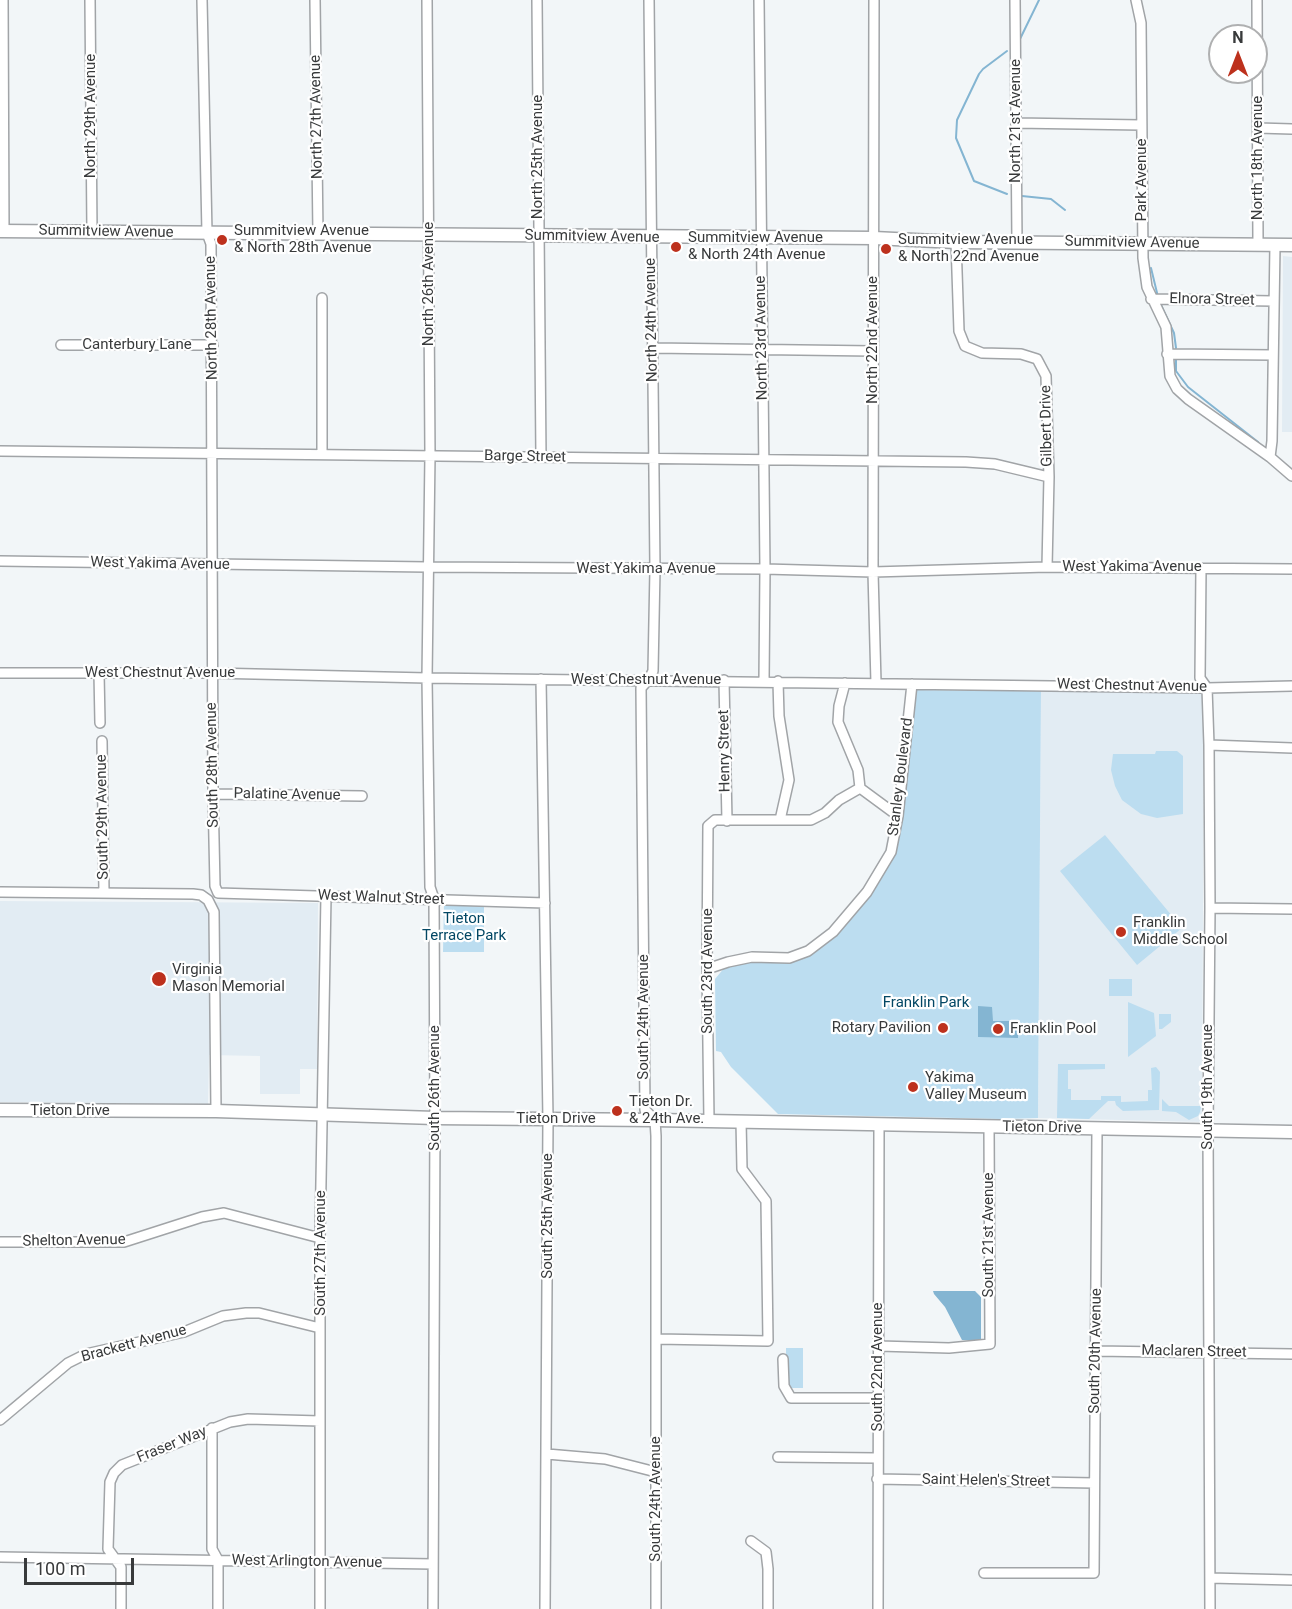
<!DOCTYPE html>
<html>
<head>
<meta charset="utf-8">
<style>
	body { margin:0 }
	#map { position:relative; width:1292px; height:1609px; overflow:hidden; background:#f2f6f8; font-family:Roboto,sans-serif }
	canvas { display:block }
	.north { position:absolute; left:1208px; top:24px; width:60px; height:60px; box-sizing:border-box; background:#fff; border:2px solid #afb0b1; border-radius:50%; rotate:0deg; font-size:16px; font-weight:700; line-height:24px; text-align:center; color:#383a3b }
	.north::after { content:''; display:block; margin:auto; width:21px; height:27px; background:#bd311d; clip-path:polygon(50% 0,100% 100%,50% 72%,0 100%) }
	.scale { position:absolute; left:24px; top:1558px; width:110px; height:27px; box-sizing:border-box; border:3px solid #383a3b; border-top:0; padding-left:8px; font-size:18px; line-height:21px; white-space:nowrap; color:#383a3b; -webkit-text-stroke:4px #fff; paint-order:stroke }
</style>
</head>
<body>
<div id="map">
<canvas width="1292" height="1609"></canvas>
<div class="north">N</div>
<div class="scale">100 m</div>
</div>
<script>
const g = document.querySelector('canvas').getContext('2d');
g.lineJoin = 'round';
function fillPath(path, color) {
  g.fillStyle = color;
  g.fill(path, 'evenodd');
}
function shape(rows) {
  const path = new Path2D();
  for (const r of rows) {
    path.moveTo(r[0], r[1]);
    for (let i = 2; i < r.length; i += 2) path.lineTo(r[i], r[i + 1]);
  }
  return path;
}
function strokePath(path, color, width, dash) {
  g.strokeStyle = color;
  g.lineWidth = width;
  g.lineCap = dash ? 'butt' : 'round';
  g.setLineDash(dash || []);
  g.stroke(path);
}
function label(font, color, halo, rows, align = 'center') {
  g.font = font + ' Roboto,sans-serif';
  g.lineWidth = 4.5;
  g.setLineDash([]);
  g.textBaseline = 'middle';
  g.strokeStyle = halo;
  g.fillStyle = color;
  for (const [text, x, y, turn = 0] of rows) {
    g.save();
    g.translate(x, y);
    g.rotate((+turn || 0) * Math.PI / 180);
    g.textAlign = isNaN(turn) ? turn : align;
    if (halo) g.strokeText(text, 0, 0);
    g.fillText(text, 0, 0);
    g.restore();
  }
}
fillPath(shape([
	[1283,256,1292,257,1292,432,1282,432],
	[1041,691,1204,692,1202,1122,1038,1118],
	[0,901,318,903,317,1069,300,1069,300,1094,260,1094,260,1056,209,1055,208,1104,0,1102]
]), '#e2ecf3');
fillPath(shape([
	[917,690,1041,691,1038,1118,1002,1119,778,1114,731,1067,721,1052,716,1051,715,979,725,967,747,961,811,953,833,939,889,866,893,859,898,839],
	[1156,751,1177,751,1183,756,1183,814,1157,818,1141,814,1122,800,1115,786,1111,770,1113,754,1155,754],
	[1105,835,1182,928,1137,965,1060,871],
	[444,903,484,904,484,952,443,952],
	[1109,979,1132,979,1132,996,1109,996],
	[1128,1002,1154,1013,1156,1036,1128,1057],
	[1159,1014,1171,1014,1171,1022,1162,1029,1159,1029],
	[1058,1064,1105,1064,1105,1069,1068,1070,1068,1089,1071,1089,1071,1100,1101,1100,1101,1096,1121,1096,1121,1102,1148,1101,1148,1090,1152,1090,1151,1068,1156,1067,1160,1072,1159,1110,1123,1111,1116,1105,1115,1101,1108,1101,1089,1119,1057,1118],
	[1162,1099,1169,1106,1201,1106,1200,1112,1198,1116,1189,1120,1176,1112,1162,1111],
	[786,1348,803,1348,803,1388,786,1388]
]), '#bcddf0');
fillPath(shape([
	[978,1006,992,1007,993,1021,1018,1021,1018,1038,978,1037],
	[933,1291,975,1291,981,1297,981,1341,962,1340,945,1307,934,1294]
]), '#84b5d2');
strokePath(shape([
	[1020,39,1039,0],
	[1007,194,974,181,956,138,957,120,979,74,983,69,1007,51],
	[1022,196,1051,199,1065,210],
	[1151,268,1158,297],
	[1160,303,1174,333,1176,348],
	[1176,360,1176,371,1188,387,1258,442]
]), '#84b5d2', 2);
const minor = shape([
	[3,0,4,231],
	[90,0,92,232],
	[202,0,207,233,211,244,213,794,215,886,218,893,545,903],
	[315,0,318,234],
	[427,0,430,455,427,678,430,887,434,899,435,1118,433,1609],
	[537,0,541,457],
	[649,0,655,569,653,671,649,679,641,688,645,1110,655,1120,656,1136,656,1609],
	[759,0,765,569,764,681],
	[874,0,873,572,876,683],
	[1015,0,1017,242],
	[1136,0,1141,23,1143,258,1147,287,1166,327,1170,376,1177,389,1188,399,1270,457,1292,476],
	[1257,0,1258,245],
	[1016,123,1141,125],
	[1258,128,1292,129],
	[956,242,959,331,965,346,982,353,1021,354,1037,359,1046,376,1049,477,1047,567],
	[1151,299,1273,301],
	[61,345,213,345],
	[653,348,873,351],
	[1167,354,1273,355],
	[0,451,966,462,995,464,1049,477],
	[322,454,322,298],
	[1270,457,1272,441,1275,245],
	[0,561,427,567,765,569,873,572,1047,567,1292,569],
	[1201,568,1200,678,1207,688,1209,745,1210,908,1208,1130,1210,1609],
	[0,673,212,673,427,678,1207,688,1292,686],
	[99,673,100,723],
	[541,679,548,1119,545,1609],
	[724,680,727,821],
	[778,681,779,716,789,780,780,820],
	[845,683,839,706,838,722,858,770,860,788],
	[102,741,104,893],
	[1209,745,1292,748],
	[213,794,362,796],
	[0,892,193,894,201,895,208,900,214,912,216,1111],
	[1210,908,1292,909],
	[707,969,728,962,752,957,789,958,808,951,833,932,867,892,891,852,898,816,912,684],
	[709,1121,707,969,708,826,715,820,811,820,825,813,839,800,860,788,898,816],
	[0,1242,124,1242,202,1217,224,1213,320,1238],
	[657,1339,768,1341,766,1201,742,1169,741,1121],
	[879,1346,949,1348,990,1344,989,1126],
	[1096,1351,1292,1354],
	[783,1359,784,1386,791,1398,879,1398],
	[0,1420,68,1363,86,1354,184,1332,223,1316,246,1313,259,1313,320,1328],
	[212,1428,212,1549,218,1560,218,1609],
	[547,1454,605,1459,656,1472],
	[778,1457,877,1458],
	[877,1479,1094,1483],
	[751,1541,766,1552,768,1569,768,1609],
	[0,1557,433,1564],
	[984,1573,1094,1573,1097,1129],
	[1210,1578,1292,1580],
	[121,1609,121,1567,108,1549,110,1482,114,1473,122,1465,230,1422,248,1419,320,1421],
	[320,1609,320,1238,326,896],
	[878,1609,879,1125]
]);
const major = shape([
	[0,231,874,238,956,242,1292,245],
	[0,1110,216,1111,435,1118,655,1120,1292,1132]
]);
strokePath(minor, '#a1a4a7', 12);
strokePath(major, '#a1a4a7', 15);
strokePath(minor, '#fff', 9);
strokePath(major, '#fff', 12);
for (const [x, y, r, color] of [
	[222,240,6,"#bd311d"],
	[676,247,6,"#bd311d"],
	[886,249,6,"#bd311d"],
	[1121,932,6,"#bd311d"],
	[159,979,8,"#bd311d"],
	[943,1028,6,"#bd311d"],
	[998,1029,6,"#bd311d"],
	[913,1087,6,"#bd311d"],
	[617,1111,6,"#bd311d"]
]) {
  const dot = new Path2D();
  dot.arc(x, y, r, 0, 2 * Math.PI);
  g.fillStyle = color;
  g.fill(dot);
  strokePath(dot, '#fff', 2);
}
label('15px', '#383a3b', '#fff', [
	["North 29th Avenue",91,116,-90],
	["North 27th Avenue",317,117,-91],
	["North 21st Avenue",1016,121,-90],
	["North 25th Avenue",538,157,-90],
	["North 18th Avenue",1258,158,-90],
	["Park Avenue",1142,180,-90],
	["Summitview Avenue",106,232,1],
	["Summitview Avenue",592,237,1],
	["Summitview Avenue",1132,243,1],
	["North 26th Avenue",429,284,-90],
	["Elnora Street",1212,300,1],
	["North 28th Avenue",212,318,-91],
	["North 24th Avenue",652,320,-91],
	["North 23rd Avenue",762,338,-91],
	["North 22nd Avenue",873,340,-90],
	["Canterbury Lane",137,345],
	["Gilbert Drive",1047,426,-91],
	["Barge Street",525,457,1],
	["West Yakima Avenue",160,564,1],
	["West Yakima Avenue",1132,567],
	["West Yakima Avenue",646,569],
	["West Chestnut Avenue",160,673],
	["West Chestnut Avenue",646,680],
	["West Chestnut Avenue",1132,686,1],
	["Henry Street",725,751,-91],
	["South 28th Avenue",213,765,-91],
	["Stanley Boulevard",901,777,-83],
	["Palatine Avenue",287,795,1],
	["South 29th Avenue",103,817,-91],
	["West Walnut Street",381,898,2],
	["South 23rd Avenue",708,971,-90],
	["South 24th Avenue",644,1017,-90],
	["South 19th Avenue",1208,1087,-90],
	["South 26th Avenue",435,1088,-90],
	["Tieton Drive",70,1111],
	["Tieton Drive",556,1119],
	["Tieton Drive",1042,1128,1],
	["South 25th Avenue",548,1216,-90],
	["South 21st Avenue",989,1235,-90],
	["Shelton Avenue",74,1241,-1],
	["South 27th Avenue",321,1253,-90],
	["Brackett Avenue",134,1344,-15],
	["South 20th Avenue",1096,1351,-89],
	["Maclaren Street",1194,1352,1],
	["South 22nd Avenue",878,1367,-90],
	["Fraser Way",172,1445,-22],
	["Saint Helen's Street",986,1481,1],
	["South 24th Avenue",656,1499,-90],
	["West Arlington Avenue",307,1562,1]
]);
label('15px', '#383a3b', '#fff', [
	["Summitview Avenue",234,231],
	["& North 28th Avenue",234,248],
	["Summitview Avenue",688,238],
	["& North 24th Avenue",688,255],
	["Summitview Avenue",898,240],
	["& North 22nd Avenue",898,257],
	["Franklin",1133,923],
	["Middle School",1133,940],
	["Virginia",172,970],
	["Mason Memorial",172,987],
	["Rotary Pavilion",931,1028,"right"],
	["Franklin Pool",1010,1029],
	["Yakima",925,1078],
	["Valley Museum",925,1095],
	["Tieton Dr.",629,1102],
	["& 24th Ave.",629,1119]
], 'left');
label('15px', '#034764', '#fff', [
	["Tieton",464,919],
	["Terrace Park",464,936],
	["Franklin Park",926,1003]
]);
</script>
</body>
</html>
